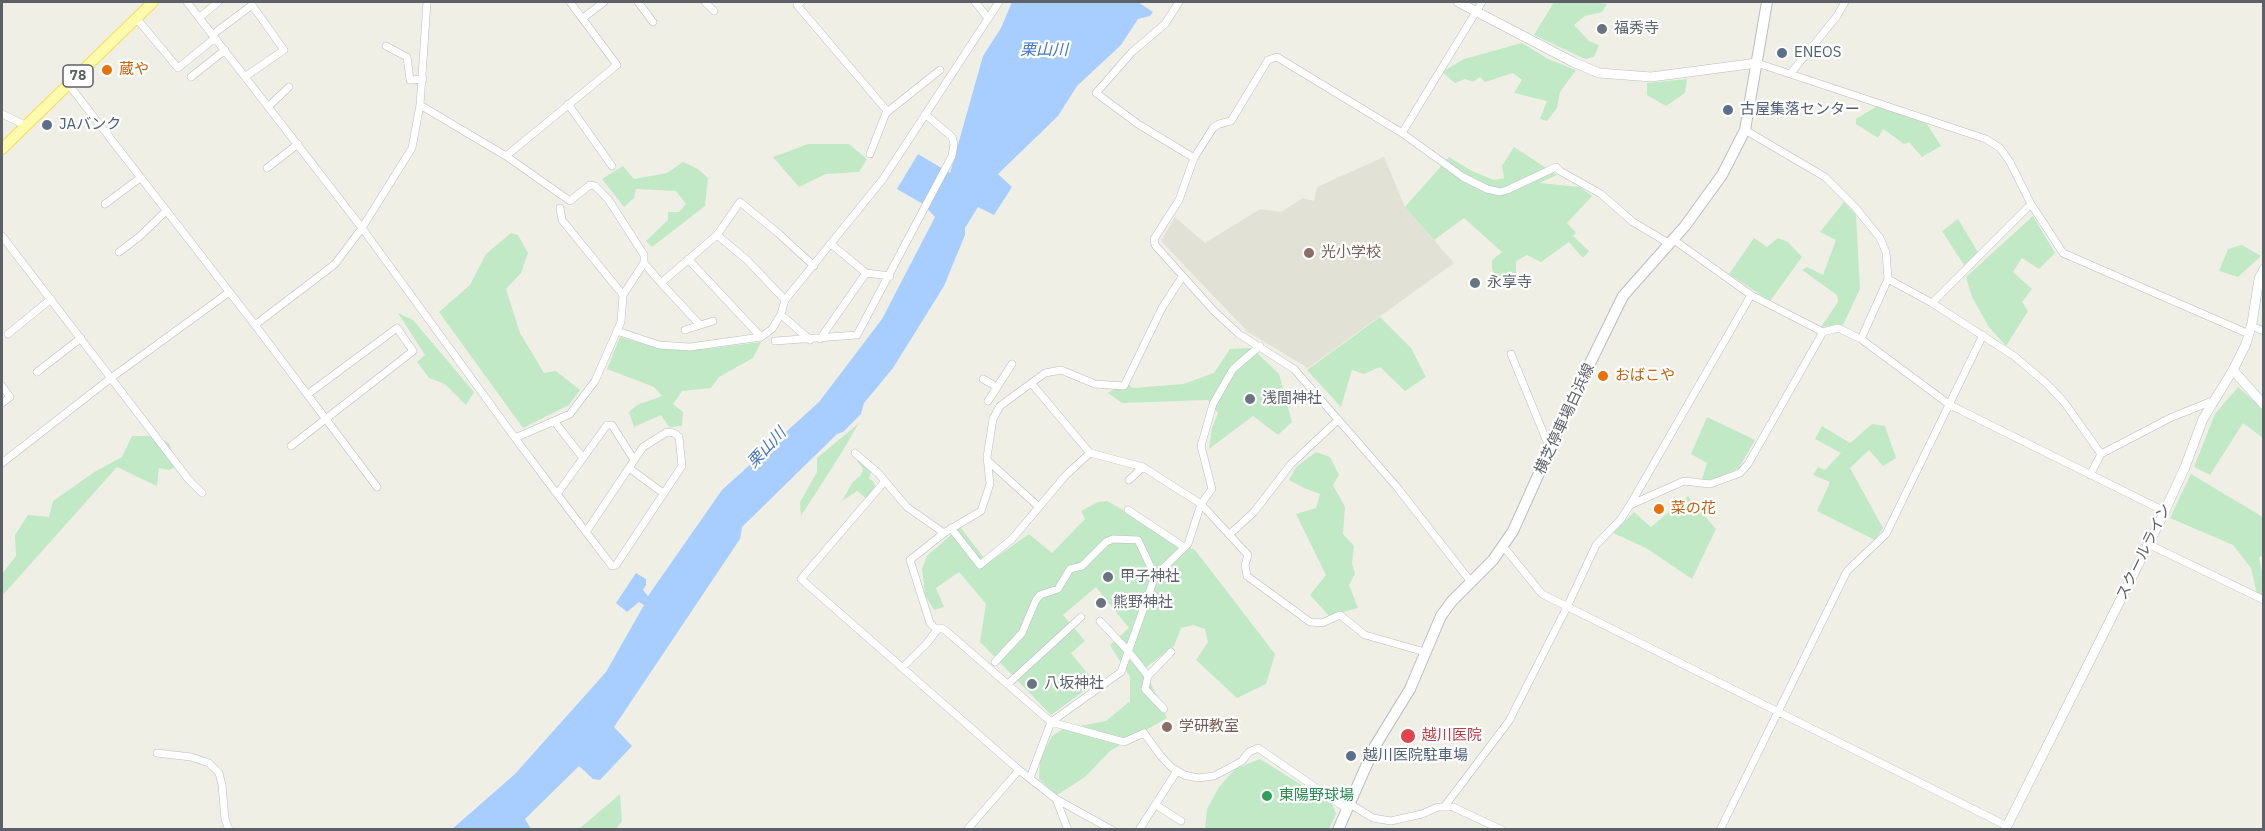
<!DOCTYPE html>
<html>
<head>
<meta charset="utf-8">
<style>
	body { margin:0 }
	#map { position:relative; width:2265px; height:831px; overflow:hidden; background:#f0efe6; font-family:"IBM Plex Sans",sans-serif }
	canvas { display:block }
	.frame { position:absolute; inset:0; border:3px solid #5d6067; pointer-events:none }
</style>
</head>
<body>
<div id="map">
<canvas width="2265" height="831"></canvas>
<div class="frame"></div>
</div>
<script>
const g = document.querySelector('canvas').getContext('2d');
g.lineJoin = 'round';
function fillPath(path, color) {
  g.fillStyle = color;
  g.fill(path, 'evenodd');
}
function shape(rows) {
  const path = new Path2D();
  for (const r of rows) {
    path.moveTo(r[0], r[1]);
    for (let i = 2; i < r.length; i += 2) path.lineTo(r[i], r[i + 1]);
  }
  return path;
}
function strokePath(path, color, width, dash) {
  g.strokeStyle = color;
  g.lineWidth = width;
  g.lineCap = dash ? 'butt' : 'round';
  g.setLineDash(dash || []);
  g.stroke(path);
}
function label(font, color, halo, rows, align = 'center') {
  g.font = font + ' "IBM Plex Sans","Noto Sans JP",sans-serif';
  g.lineWidth = 4.5;
  g.setLineDash([]);
  g.textBaseline = 'middle';
  g.strokeStyle = halo;
  g.fillStyle = color;
  for (const [text, x, y, turn = 0] of rows) {
    g.save();
    g.translate(x, y);
    g.rotate((+turn || 0) * Math.PI / 180);
    g.textAlign = isNaN(turn) ? turn : align;
    if (halo) g.strokeText(text, 0, 0);
    g.fillText(text, 0, 0);
    g.restore();
  }
}
fillPath(shape([
	[1384,157,1405,207,1454,263,1308,368,1248,332,1161,241,1175,217,1205,243,1260,209,1281,212,1303,198,1314,201,1317,187]
]), '#e2e1d6');
fillPath(shape([
	[1554,2,1592,2,1607,4,1602,12,1585,16,1574,25,1589,41,1599,45,1594,57,1585,59,1534,35],
	[1522,43,1548,59,1576,70,1560,92,1557,108,1547,121,1540,119,1547,101,1514,93,1522,80,1513,73,1485,82,1480,77,1473,82,1465,79,1455,83,1442,72,1464,59],
	[1687,79,1685,93,1666,106,1647,95,1647,83],
	[1879,105,1927,124,1941,146,1922,157,1909,142,1904,144,1883,129,1878,138,1856,124,1856,119],
	[808,144,849,144,867,159,859,172,826,174,799,187,773,157],
	[1514,147,1557,175,1539,183,1580,187,1592,196,1567,223,1576,233,1573,236,1589,251,1583,258,1569,242,1541,262,1527,255,1516,261,1516,273,1499,283,1492,269,1492,260,1502,252,1464,218,1434,240,1405,207,1449,157,1472,171,1494,180,1504,178,1502,166],
	[683,162,698,169,708,178,705,206,652,247,646,241,668,220,668,212,679,212,686,204,676,191,636,189,634,198,624,207,602,179,623,166,634,179,667,173],
	[1844,202,1856,215,1860,289,1843,325,1821,327,1838,302,1837,295,1802,270,1807,267,1823,275,1836,240,1820,232],
	[2033,216,2055,253,2039,269,2022,258,2013,272,2032,289,2022,302,2028,311,2006,346,1989,327,1972,297,1966,277],
	[1958,219,1978,252,1964,265,1942,231],
	[511,233,518,235,528,253,521,273,506,289,520,333,544,373,556,371,580,390,569,405,523,428,439,312,470,285,486,254],
	[1754,238,1767,247,1778,238,1788,242,1802,257,1770,301,1729,274],
	[2242,245,2261,256,2238,277,2219,271,2228,249],
	[398,313,413,320,474,392,466,405,445,384,429,378,417,362,425,355],
	[1380,317,1411,348,1426,377,1405,391,1380,367,1364,374,1352,370,1341,407,1307,370],
	[620,337,661,349,706,349,761,342,753,358,719,377,711,388,682,391,673,404,683,412,682,426,669,427,661,415,634,427,629,412,637,405,662,396,654,387,607,369],
	[1252,348,1279,374,1292,422,1278,435,1253,416,1209,449,1212,428,1218,413,1208,400,1122,403,1108,393,1125,382,1133,388,1183,384,1214,373,1230,349],
	[2238,387,2263,409,2263,438,2243,423,2210,475,2194,467,2215,414],
	[1707,417,1755,440,1739,468,1717,478,1701,482,1707,463,1691,454],
	[859,423,842,452,801,516,800,502,817,472,817,458],
	[1872,424,1885,426,1896,458,1883,466,1869,450,1850,468,1883,528,1875,540,1817,511,1830,482,1813,475,1818,467,1825,470,1841,453,1815,439,1822,426,1850,443],
	[132,436,150,436,169,443,177,466,169,470,159,468,157,486,117,467,2,596,2,574,16,556,15,535,28,515,49,517,53,501,96,471,122,457],
	[1316,452,1330,457,1339,475,1333,485,1345,507,1343,534,1354,546,1352,563,1355,574,1349,585,1358,608,1329,616,1310,595,1326,575,1296,514,1316,508,1320,494,1304,488,1289,480,1296,467],
	[857,461,866,461,873,465,869,479,873,481,878,492,867,499,857,491,842,501,852,483,861,475,863,469],
	[2191,474,2263,517,2263,555,2259,558,2263,576,2263,597,2257,594,2251,568,2233,545,2170,518],
	[1688,496,1716,529,1692,579,1646,548,1613,533,1634,512,1651,527],
	[1107,501,1195,550,1275,654,1266,684,1237,698,1196,660,1208,642,1205,629,1193,625,1181,628,1174,646,1144,669,1167,718,1110,751,1085,777,1057,795,1039,779,1040,759,1052,736,1063,729,1106,721,1130,701,1130,677,1110,645,1129,628,1096,587,1063,615,1085,641,1071,653,1095,683,1051,715,980,642,986,604,959,572,936,588,944,607,934,610,925,595,922,569,927,556,960,527,988,563,1029,534,1052,553,1085,519,1081,511,1098,502],
	[1260,759,1332,804,1336,814,1329,829,1205,829,1207,809,1219,787,1235,769],
	[620,794,622,821,616,829,579,829]
]), '#c1e9c6');
fillPath(shape([
	[1012,2,1138,2,1153,12,1150,16,1138,19,1121,45,1077,86,1058,116,998,174,1012,187,994,215,978,207,965,228,965,235,944,286,893,368,864,403,861,414,843,432,837,434,742,527,740,539,614,727,632,746,600,780,593,779,579,766,525,819,531,829,451,830,515,774,606,672,644,605,639,602,627,612,616,603,636,573,646,579,646,585,643,590,648,596,722,490,819,402,882,319,935,217,923,204,897,189,918,154,950,173,983,56,1001,28]
]), '#a7ceff');
const minor = shape([
	[187,2,362,228,515,438,557,494,586,532,612,566,616,565,682,466,679,437,674,433,667,432,643,447,586,532],
	[638,2,653,22],
	[705,2,714,11],
	[801,2,797,5,888,112],
	[975,2,988,18],
	[1179,2,1165,24,1132,52,1096,93,1138,124,1194,158],
	[200,17,218,2],
	[583,18,604,2],
	[137,19,178,68,215,38],
	[212,35,252,5,284,50,246,76],
	[386,46,407,57,410,80,423,79],
	[1757,63,1986,139,2000,148,2010,162,2031,204,2063,253,2249,334],
	[1791,73,1837,16,1845,2],
	[191,77,225,50],
	[69,85,255,325,377,487],
	[568,104,612,166],
	[420,105,506,156,570,201,590,185,595,186,608,199,644,255,644,263,623,295,621,322,595,381,570,414,515,438],
	[269,106,289,87],
	[2,114,27,126],
	[1745,130,1825,177,1855,207,1880,238,1886,252,1888,279,1861,339],
	[1402,133,1482,2],
	[870,154,886,113,940,70],
	[506,156,617,65,570,2],
	[267,168,298,144],
	[105,204,140,178],
	[560,208,562,220,623,295],
	[717,235,747,260,785,300],
	[2,236,189,480,202,493],
	[1674,240,1751,295,1823,332,1838,328,1861,339,1950,405,2164,511],
	[831,244,866,273,890,276],
	[119,252,139,237,166,211],
	[688,259,761,337],
	[644,263,661,283,717,235,740,202,778,233,814,266],
	[1888,279,1932,303,2031,204],
	[661,283,700,325],
	[1932,303,2014,356,2047,384,2064,402,2101,454],
	[785,318,810,340],
	[255,325,335,264,362,228,412,148,420,105,427,2],
	[2251,326,2264,331],
	[685,330,713,321],
	[617,331,659,345,690,347,761,337,772,329,781,314,785,300,883,179,999,2],
	[8,334,51,299],
	[820,339,866,273],
	[775,341,857,335,952,156,954,144,952,137,925,114],
	[1511,354,1550,449],
	[37,372,81,338],
	[983,379,997,387],
	[1032,384,1090,453,1143,467,1201,504,1248,555,1245,565,1247,576,1310,622,1322,623,1340,615,1365,635,1425,652],
	[2,386,10,397,2,403],
	[988,401,1012,364],
	[554,421,583,458],
	[291,446,413,351,397,328,308,394],
	[855,453,878,473,907,507,944,533],
	[988,461,1039,507],
	[2,463,111,378,228,293],
	[629,468,663,493],
	[2090,475,2101,454,2170,418,2212,401],
	[1129,480,1143,467],
	[885,481,801,579,1019,770,1056,799,1112,830],
	[557,494,607,425,612,425,634,460],
	[1630,505,1684,481,1710,484,1740,473,1748,464,1823,332],
	[1128,510,1184,547],
	[951,528,980,565,1012,539,1066,475,1090,453],
	[1230,534,1254,512,1291,464,1338,420],
	[2148,544,2264,600],
	[1503,546,1542,594,2007,826],
	[1471,582,1396,486,1294,369,1239,334,1214,311,1155,245,1154,239,1179,200,1194,158,1213,128,1219,124,1231,121,1268,60,1277,57,1402,133,1463,177,1487,189,1500,192,1507,190,1556,167,1560,171,1601,194,1633,222,1670,244],
	[1100,621,1129,652,1148,676],
	[937,630,941,628,945,630,1051,722,1030,778],
	[995,662,1022,633,1036,600,1040,595,1058,589,1070,569,1082,566,1106,542,1113,539,1138,540,1155,576],
	[902,668,927,643,937,630,930,623,910,560,944,533,981,511,990,484,987,457,993,419,1000,406,1045,373,1061,370,1095,384,1124,386,1162,308,1182,277],
	[1008,684,1081,617],
	[1164,709,1145,689,1148,676,1171,652],
	[1144,733,1124,742,1051,722,1121,672,1155,576,1188,544,1201,504,1212,489,1201,446,1213,404,1233,369,1260,346],
	[1144,733,1160,755,1171,767,1184,775,1198,778,1214,776,1233,766,1242,761,1249,752,1258,748,1347,809],
	[157,753,191,757,209,763,219,773,222,785,225,819,229,830],
	[1056,799,1068,830],
	[1350,804,1373,818,1391,821,1422,814,1438,807,1453,807,1502,830],
	[1156,805,1181,821],
	[1444,807,1509,721,1567,607,1596,545,1621,519,1630,505,1751,295],
	[967,830,1019,770],
	[1139,830,1177,771],
	[1720,830,1847,571,1886,534,1983,335]
]);
const tertiary = shape([
	[1458,2,1573,62,1599,73,1651,77,1757,63],
	[2233,370,2264,405],
	[2005,830,2162,517,2185,467,2203,419,2233,370,2246,344,2252,323,2259,279,2264,269]
]);
const secondary = shape([
	[1338,830,1375,746,1410,689,1441,616,1452,601,1493,560,1513,531,1572,400,1623,296,1685,226,1722,175,1745,130,1767,2]
]);
const primary = shape([
	[2,149,153,2]
]);
strokePath(minor, '#babcc2', 8);
strokePath(tertiary, '#babcc2', 10);
strokePath(secondary, '#bbbdc4', 12);
strokePath(primary, '#f8dd57', 12);
strokePath(minor, '#fff', 7);
strokePath(tertiary, '#fff', 9);
strokePath(secondary, '#fff', 10);
strokePath(primary, '#fffbac', 10);
for (const [x, y, r, color] of [
	[1602,29,6,"#6b7280"],
	[1782,53,6,"#5c6f8a"],
	[107,70,6,"#e8710a"],
	[1728,110,6,"#5c6f8a"],
	[47,125,6,"#5c6f8a"],
	[1309,253,6,"#8d6e63"],
	[1475,283,6,"#6b7280"],
	[1603,376,6,"#e8710a"],
	[1250,399,6,"#6b7280"],
	[1659,509,6,"#e8710a"],
	[1108,577,6,"#6b7280"],
	[1101,603,6,"#6b7280"],
	[1032,684,6,"#6b7280"],
	[1167,727,6,"#8d6e63"],
	[1408,736,8,"#e0444e"],
	[1351,756,6,"#5c6f8a"],
	[1267,796,6,"#2e9e5b"]
]) {
  const dot = new Path2D();
  dot.arc(x, y, r, 0, 2 * Math.PI);
  g.fillStyle = color;
  g.fill(dot);
  strokePath(dot, '#fff', 2);
}
for (const [x, y, w] of [
	[78,76,30]
]) {
  const box = new Path2D();
  box.roundRect(x - w / 2, y - 11, w, 22, 4.5);
  g.fillStyle = '#fff';
  g.fill(box);
  strokePath(box, '#5d6067', 1.5);
}
label('bold 14px', '#5d6067', null, [
	["78",78,76]
]);
label('15px', '#5b616d', '#fff', [
	["福秀寺",1614,29],
	["永享寺",1487,283],
	["浅間神社",1262,399],
	["甲子神社",1120,577],
	["熊野神社",1113,603],
	["八坂神社",1044,684]
], 'left');
label('15px', '#4e5e75', '#fff', [
	["ENEOS",1794,53],
	["古屋集落センター",1740,110],
	["JAバンク",59,125],
	["越川医院駐車場",1363,756]
], 'left');
label('15px', '#c56008', '#fff', [
	["蔵や",119,70],
	["おばこや",1615,376],
	["菜の花",1671,509]
], 'left');
label('15px', '#785e54', '#fff', [
	["光小学校",1321,253],
	["学研教室",1179,727]
], 'left');
label('15px', '#5d6067', '#fff', [
	["横芝停車場白浜線",1565,419,-65],
	["スクールライン",2144,552,-64]
]);
label('15px', '#be3a42', '#fff', [
	["越川医院",1422,736]
], 'left');
label('15px', '#27864d', '#fff', [
	["東陽野球場",1279,796]
], 'left');
label('italic 16px', '#4375c9', '#fff', [
	["栗山川",1044,50],
	["栗山川",767,448,-47]
]);
</script>
</body>
</html>
